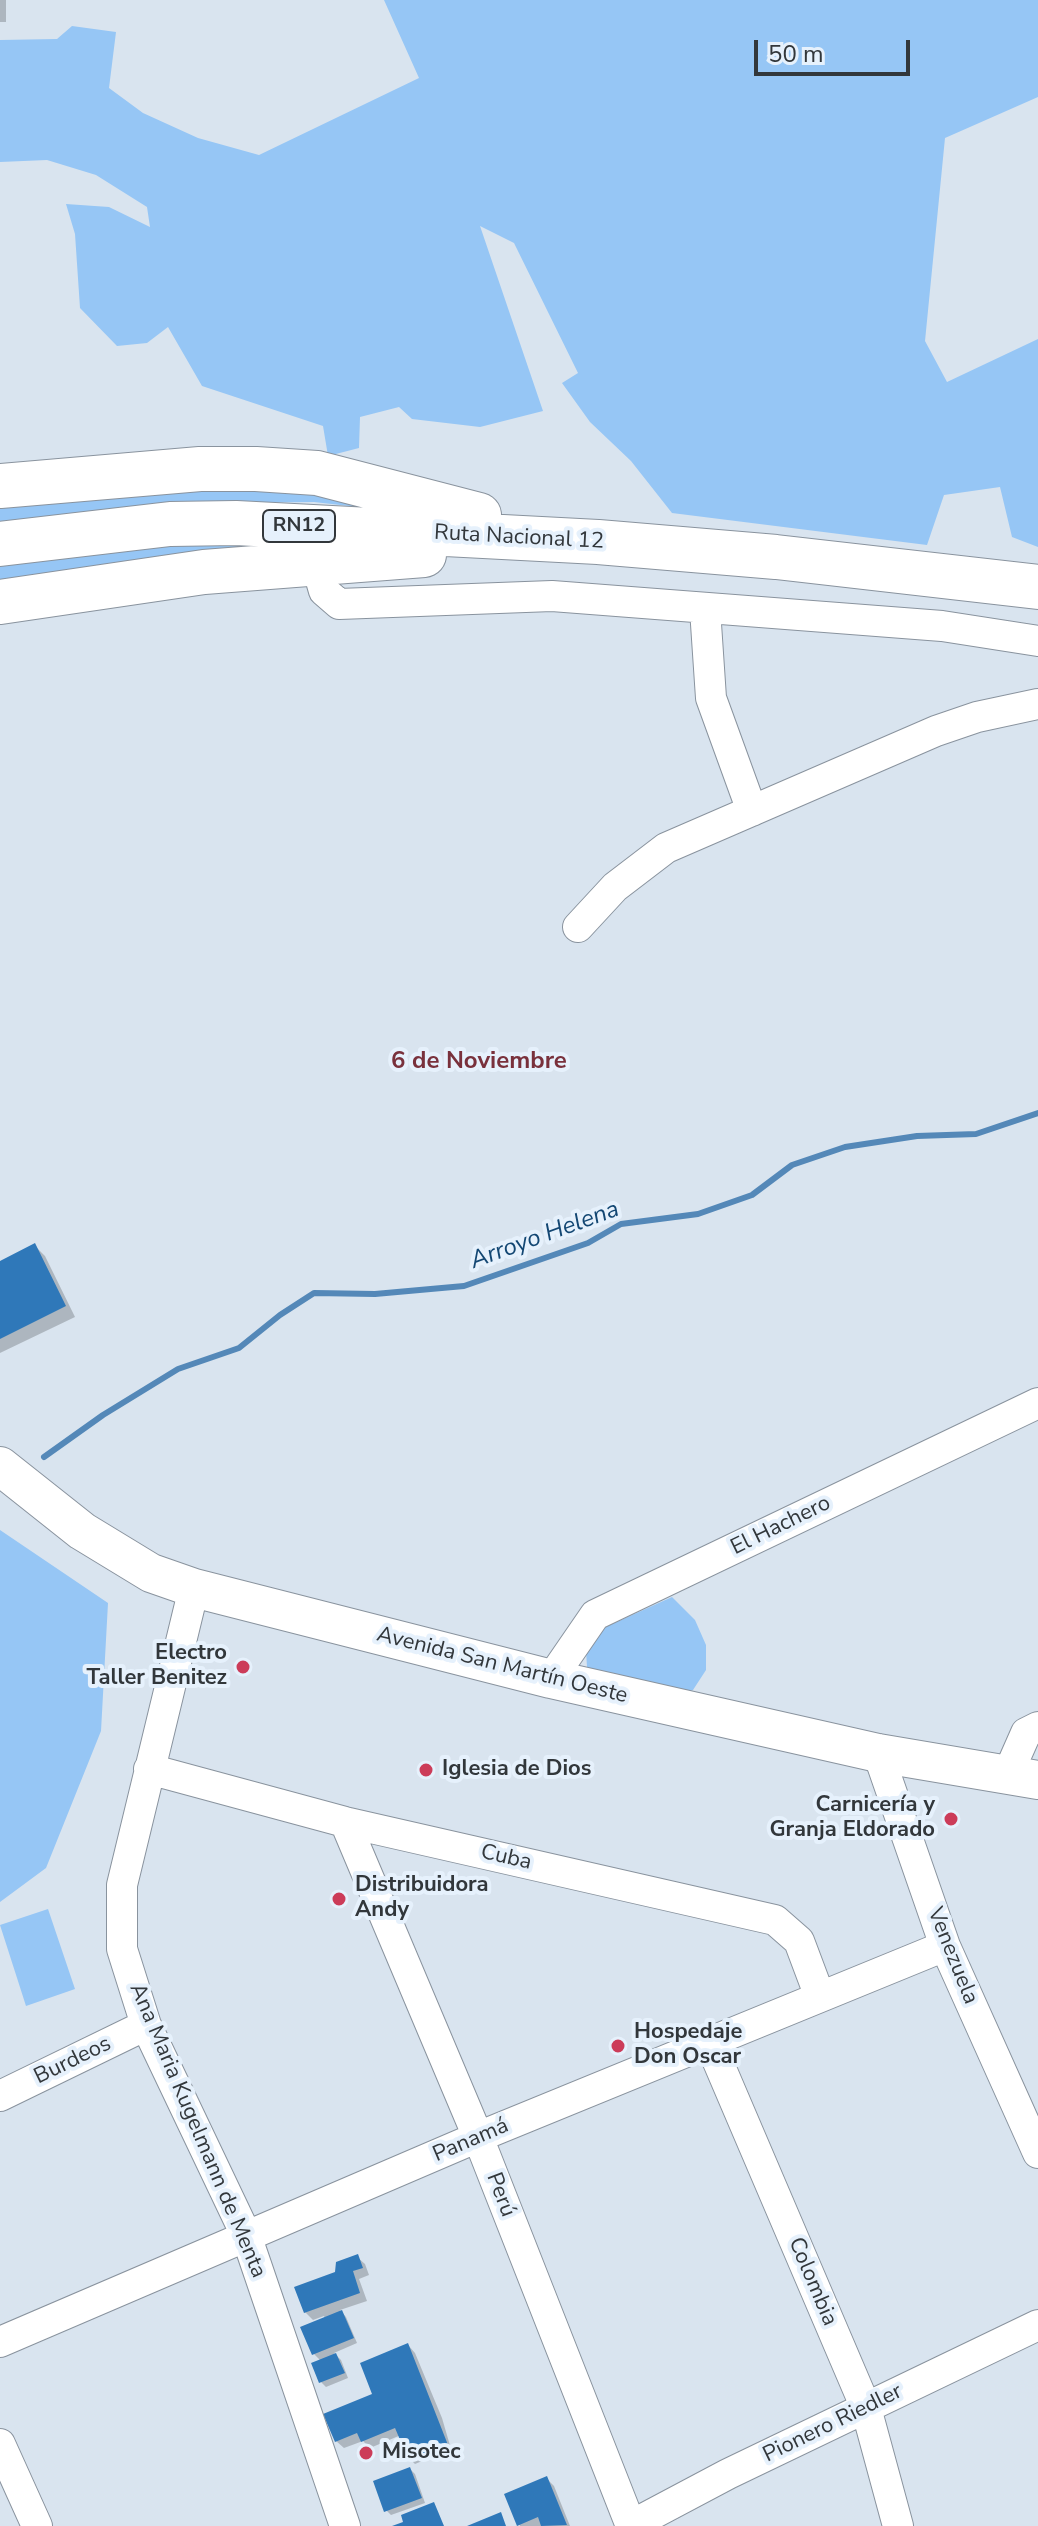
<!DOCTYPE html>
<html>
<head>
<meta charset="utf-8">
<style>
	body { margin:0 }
	#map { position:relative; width:1038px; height:2526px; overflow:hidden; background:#d9e4ef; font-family:"Nunito Sans",sans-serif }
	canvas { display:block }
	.scale { position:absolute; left:754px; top:40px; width:156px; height:36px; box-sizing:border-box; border:4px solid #32373b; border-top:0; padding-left:10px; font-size:24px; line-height:28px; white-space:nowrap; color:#32373b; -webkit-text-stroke:6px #e6f1fc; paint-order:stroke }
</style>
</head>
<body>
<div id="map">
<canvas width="1038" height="2526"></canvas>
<div class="scale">50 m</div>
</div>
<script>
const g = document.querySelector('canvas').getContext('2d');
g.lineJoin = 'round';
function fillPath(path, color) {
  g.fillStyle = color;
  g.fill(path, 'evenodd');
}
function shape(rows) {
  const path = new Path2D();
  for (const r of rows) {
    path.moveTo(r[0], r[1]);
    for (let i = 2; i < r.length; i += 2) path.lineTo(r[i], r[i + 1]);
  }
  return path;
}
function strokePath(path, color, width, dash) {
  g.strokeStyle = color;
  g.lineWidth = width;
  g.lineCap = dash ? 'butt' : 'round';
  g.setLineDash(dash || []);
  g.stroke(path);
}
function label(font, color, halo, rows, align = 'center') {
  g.font = font + ' "Nunito Sans",sans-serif';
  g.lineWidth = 8;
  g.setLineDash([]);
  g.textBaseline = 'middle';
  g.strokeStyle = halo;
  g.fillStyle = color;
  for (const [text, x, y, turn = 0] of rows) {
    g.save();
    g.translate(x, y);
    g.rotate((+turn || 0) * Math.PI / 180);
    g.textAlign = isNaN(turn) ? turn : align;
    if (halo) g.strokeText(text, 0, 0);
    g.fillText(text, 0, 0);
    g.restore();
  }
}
fillPath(shape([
	[384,0,1038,0,1038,97,945,138,925,341,947,382,1038,339,1038,547,1012,537,1000,487,944,495,927,545,672,513,631,461,590,422,562,383,578,373,514,243,480,226,543,411,480,427,412,419,399,407,360,417,359,448,328,456,323,426,202,386,168,327,147,343,117,346,80,308,75,234,66,204,109,207,150,227,147,207,96,175,47,160,0,162,0,40,57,39,72,26,116,32,109,88,143,113,198,138,259,155,419,78],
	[203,483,360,494,358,507,314,502,206,503,0,527,0,500],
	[327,538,0,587,0,560,92,548],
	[0,1530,108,1603,101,1731,46,1868,0,1902],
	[672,1597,695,1620,706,1645,706,1670,693,1690,673,1698,644,1690,587,1667,586,1650,599,1630],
	[48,1909,75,1989,26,2006,0,1925]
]), '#96c6f5');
fillPath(shape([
	[0,0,6,0,6,22,0,22],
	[35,1246,45,1256,75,1317,0,1353,0,1263],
	[357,2257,365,2264,369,2275,359,2279,367,2301,340,2310,346,2317,357,2343,334,2353,341,2360,348,2378,326,2387,321,2382,321,2361,314,2354,303,2328,325,2319,324,2316,313,2320,305,2312,336,2274],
	[408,2345,415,2353,442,2418,451,2449,415,2464,411,2460,401,2435,370,2448,363,2441,344,2448,336,2441,375,2395],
	[410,2469,415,2474,425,2503,391,2515,386,2510],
	[546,2478,554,2486,570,2526,520,2526,519,2524]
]), '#0003');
strokePath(shape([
	[44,1457,103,1415,178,1369,239,1348,280,1315,314,1293,375,1294,464,1286,588,1243,621,1224,698,1214,752,1195,792,1165,845,1147,917,1136,976,1134,1038,1113]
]), '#5488b8', 6);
fillPath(shape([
	[35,1243,66,1306,0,1339,0,1261],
	[358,2254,363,2268,353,2271,360,2293,304,2313,294,2287,335,2272,336,2262],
	[342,2310,354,2338,312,2355,300,2327],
	[408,2343,448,2445,409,2461,395,2428,361,2442,357,2433,335,2442,323,2414,372,2394,360,2363],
	[336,2353,345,2373,319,2383,311,2363],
	[410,2467,422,2498,384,2512,373,2481],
	[547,2476,567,2525,541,2526,538,2517,517,2526,504,2494],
	[434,2502,444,2526,392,2526,403,2522,401,2515],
	[501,2512,506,2526,467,2526]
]), '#2f78b9');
const minor = shape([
	[316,563,324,591,339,604,552,596,942,626,1038,641],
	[705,609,711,698,752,811],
	[578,927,615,887,666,848,936,731,977,717,1038,704],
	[194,1588,122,1885,122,1949,146,2025,246,2235,345,2526],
	[551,1679,595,1615,1038,1403],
	[878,1753,945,1946,1038,2153],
	[149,1769,345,1822,775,1920,799,1941,820,1997],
	[1007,1776,1026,1733,1038,1727],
	[345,1822,478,2137,631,2526],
	[710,2043,866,2408,898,2526],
	[0,2096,146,2025],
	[0,2342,478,2137,945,1946],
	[0,2444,37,2526],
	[630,2526,728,2474,1038,2325]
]);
const major = shape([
	[0,1466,82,1531,151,1573,194,1588,551,1679,878,1753,1038,1780]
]);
const highway = shape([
	[0,486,200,469,256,469,317,473,479,515],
	[0,544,170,524,236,523,598,542,776,557,1038,587],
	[0,602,204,572,424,555]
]);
strokePath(minor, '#89939e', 32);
strokePath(major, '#89939e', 40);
strokePath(highway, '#89939e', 46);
strokePath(minor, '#fff', 30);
strokePath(major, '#fff', 38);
strokePath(highway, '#fff', 44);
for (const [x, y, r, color] of [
	[243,1667,8,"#cc3c59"],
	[426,1770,8,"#cc3c59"],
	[951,1819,8,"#cc3c59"],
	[339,1899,8,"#cc3c59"],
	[618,2046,8,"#cc3c59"],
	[366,2453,8,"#cc3c59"]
]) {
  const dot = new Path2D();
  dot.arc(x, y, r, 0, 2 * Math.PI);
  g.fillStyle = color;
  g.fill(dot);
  strokePath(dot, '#e6f1fc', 3);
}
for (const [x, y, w] of [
	[299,526,72]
]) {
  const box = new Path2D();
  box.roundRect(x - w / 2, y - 16, w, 32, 6);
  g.fillStyle = '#e6f1fc';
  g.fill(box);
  strokePath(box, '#32373b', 2);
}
label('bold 20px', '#32373b', null, [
	["RN12",299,526]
]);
label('22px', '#32373b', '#e6f1fc', [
	["Ruta Nacional 12",519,538,3],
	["El Hachero",781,1526,-26],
	["Avenida San Martín Oeste",502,1666,14],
	["Cuba",506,1858,13],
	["Venezuela",952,1956,68],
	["Burdeos",73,2061,-26],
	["Ana Maria Kugelmann de Menta",197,2131,67],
	["Panamá",471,2141,-23],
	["Perú",500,2195,69],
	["Colombia",812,2282,67],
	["Pionero Riedler",833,2424,-26]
]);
label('bold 22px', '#32373b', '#e6f1fc', [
	["Electro",227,1654,"right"],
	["Taller Benitez",227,1679,"right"],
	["Iglesia de Dios",442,1770],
	["Carnicería y",935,1806,"right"],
	["Granja Eldorado",935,1831,"right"],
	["Distribuidora",355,1886],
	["Andy",355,1911],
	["Hospedaje",634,2033],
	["Don Oscar",634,2058],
	["Misotec",382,2453]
], 'left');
label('bold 24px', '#79313c', '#e6f1fc', [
	["6 de Noviembre",479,1062]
]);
label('italic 24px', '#134773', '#e6f1fc', [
	["Arroyo Helena",545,1236,-20]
]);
</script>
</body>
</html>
